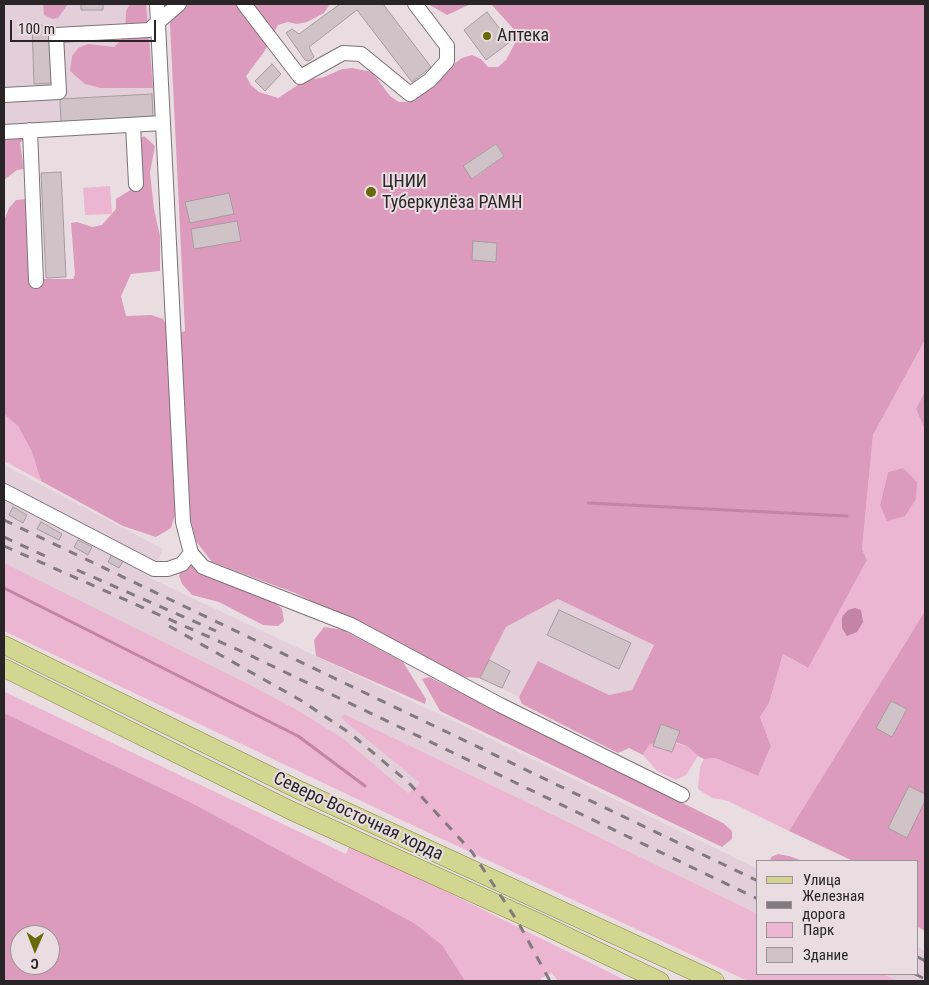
<!DOCTYPE html>
<html>
<head>
<meta charset="utf-8">
<style>
	body { margin:0 }
	#map { position:relative; width:929px; height:985px; overflow:hidden; background:#e9dde2; font-family:"Roboto Condensed",sans-serif }
	canvas { display:block }
	.frame { position:absolute; inset:0; border:5px solid #292527; pointer-events:none }
	.legend { position:absolute; left:756px; top:860px; width:162px; height:115px; box-sizing:border-box; background:#e9dde2; border:1px solid #9c9397; margin:0; padding:6px 9px; list-style:none; font-size:15px; color:#292527 }
	.legend li { display:flex; align-items:center; gap:10px; height:25px }
	.legend b { width:25px; border:1px solid #9c9397 }
	.north { position:absolute; left:10px; top:925px; width:50px; height:50px; box-sizing:border-box; background:#e9dde2; border:1px solid #9c9397; border-radius:50%; rotate:181deg; font-size:14px; font-weight:700; line-height:20px; text-align:center; color:#292527 }
	.north::after { content:''; display:block; margin:auto; width:18px; height:22px; background:#686a08; clip-path:polygon(50% 0,100% 100%,50% 72%,0 100%) }
	.scale { position:absolute; left:10px; top:20px; width:146px; height:22px; box-sizing:border-box; border:2px solid #292527; border-top:0; padding-left:6px; font-size:15px; line-height:18px; white-space:nowrap; color:#292527; -webkit-text-stroke:4px #e9dde2; paint-order:stroke }
</style>
</head>
<body>
<div id="map">
<canvas width="929" height="985"></canvas>
<div class="frame"></div>
<ul class="legend">
<li><b style="height:6px;background:#d3d691"></b>Улица</li>
<li><b style="height:6px;background:#827a7e"></b>Железная дорога</li>
<li><b style="height:14px;background:#ecb5d1"></b>Парк</li>
<li><b style="height:14px;background:#cfc3c8"></b>Здание</li>
</ul>
<div class="north">С</div>
<div class="scale">100 m</div>
</div>
<script>
const g = document.querySelector('canvas').getContext('2d');
g.lineJoin = 'round';
function fillPath(path, color) {
  g.fillStyle = color;
  g.fill(path, 'evenodd');
}
function shape(rows) {
  const path = new Path2D();
  for (const r of rows) {
    path.moveTo(r[0], r[1]);
    for (let i = 2; i < r.length; i += 2) path.lineTo(r[i], r[i + 1]);
  }
  return path;
}
function strokePath(path, color, width, dash) {
  g.strokeStyle = color;
  g.lineWidth = width;
  g.lineCap = dash ? 'butt' : 'round';
  g.setLineDash(dash || []);
  g.stroke(path);
}
function label(font, color, halo, rows, align = 'center') {
  g.font = font + ' "Roboto Condensed",sans-serif';
  g.lineWidth = 4;
  g.setLineDash([]);
  g.textBaseline = 'middle';
  g.strokeStyle = halo;
  g.fillStyle = color;
  for (const [text, x, y, turn = 0] of rows) {
    g.save();
    g.translate(x, y);
    g.rotate((+turn || 0) * Math.PI / 180);
    g.textAlign = isNaN(turn) ? turn : align;
    if (halo) g.strokeText(text, 0, 0);
    g.fillText(text, 0, 0);
    g.restore();
  }
}
fillPath(shape([
	[4,4,148,4,155,120,4,128],
	[4,465,163,549,150,578,477,732,758,869,758,914,343,714,419,782,419,785,408,793,345,740,4,576],
	[558,599,654,644,632,690,609,695,539,661,519,697,480,678,506,627],
	[918,947,925,951,925,981,898,981,883,974,918,974]
]), '#e3cfd9');
fillPath(shape([
	[110,186,112,214,85,215,83,188],
	[925,340,925,391,916,409,925,430,925,611,789,831,728,801,712,798,698,789,700,767,704,759,715,758,758,776,771,746,760,717,769,703,783,654,807,668,867,560,862,549,873,435],
	[903,468,880,505,888,472],
	[4,414,18,426,32,452,41,481,4,461],
	[4,563,248,684,299,711,345,740,408,793,419,785,419,782,341,718,344,714,758,914,758,974,883,974,898,981,748,981,397,818,4,631],
	[5,692,346,854,350,844,627,981,558,981,552,973,541,978,541,981,465,981,414,923,190,802,4,713],
	[662,740,687,746,698,756,686,775,676,780,657,771,643,755,649,745]
]), '#ecb5d1');
fillPath(shape([
	[43,4,68,4,58,18,53,19,44,15],
	[130,4,146,4,153,88,101,88,85,84,70,71,72,56,78,48,88,44,114,47,125,36,126,11],
	[169,4,330,4,324,13,307,22,297,24,288,22,278,25,264,52,246,76,251,85,259,92,278,98,304,81,324,77,342,69,352,68,372,72,390,96,399,102,408,102,435,86,446,70,462,58,472,55,481,59,488,67,498,67,506,60,515,43,517,33,491,4,925,4,925,340,873,435,862,549,867,560,808,668,783,654,769,703,760,717,771,746,758,776,715,758,704,759,698,756,687,746,672,741,662,740,649,745,643,755,629,748,618,753,522,704,519,697,538,661,609,695,632,690,654,645,558,599,506,627,480,678,464,677,295,593,212,562,196,541,189,513,176,512,171,528,156,537,123,526,41,481,32,452,18,426,4,414,4,221,9,208,16,200,26,199,36,279,73,279,75,275,71,223,77,222,92,227,102,225,116,209,116,199,140,184,140,139,144,136,155,146,150,172,154,209,160,236,160,271,131,274,121,296,126,316,151,315,163,319,171,336,185,331],
	[496,144,504,156,473,179,464,166],
	[428,4,471,4,447,15],
	[13,138,24,139,20,143,24,169,17,170,4,180,4,139],
	[925,391,925,430,916,409],
	[903,468,917,482,916,499,905,516,887,521,880,505,888,472],
	[192,565,223,583,274,601,282,609,284,621,278,626,263,625,219,602,192,595,182,584,179,576,182,568],
	[925,611,925,931,918,927,918,861,853,861,789,831],
	[324,627,343,630,403,662,426,699,425,704,316,656,314,640],
	[429,677,723,823,732,831,732,839,722,847,440,711,422,679],
	[4,713,190,802,414,923,442,945,465,981,4,981],
	[20,935,50,935,50,965,20,965],
	[778,854,789,856,803,861,770,861,771,857]
]), '#dc9bbd');
fillPath(shape([
	[855,608,861,610,863,622,857,632,847,636,842,628,842,617,848,610]
]), '#c384a5');
strokePath(shape([
	[588,503,847,516],
	[4,588,298,736,365,786]
]), '#c384a5', 3);
const building = shape([
	[81,4,103,4,103,10,81,10,81,4],
	[340,4,383,4,431,67,412,82,357,10,309,47,314,57,309,61,305,60,286,33,292,29,299,34,340,4],
	[487,12,510,42,486,60,464,30,487,12],
	[32,25,50,25,52,83,34,84,32,25],
	[272,64,281,74,265,91,255,81,272,64],
	[152,94,153,118,61,124,60,99,152,94],
	[496,144,504,156,472,179,463,166,496,144],
	[61,172,66,277,46,278,41,173,61,172],
	[229,193,234,214,190,223,185,202,229,193],
	[237,221,241,241,194,249,191,229,237,221],
	[473,241,497,243,496,262,472,260,473,241],
	[13,507,27,515,23,523,9,515,13,507],
	[41,522,62,534,59,540,37,529,41,522],
	[78,540,92,547,88,555,74,547,78,540],
	[113,552,125,558,119,568,108,562,113,552],
	[559,610,631,643,619,669,547,635,559,610],
	[489,660,510,671,502,688,480,678,489,660],
	[891,701,907,709,892,737,876,728,891,701],
	[661,724,680,731,672,752,653,746,661,724],
	[909,786,925,794,925,801,907,838,888,828,909,786]
]);
fillPath(building, '#cfc3c8');
strokePath(building, '#a69ba0', 1);
const minor = shape([
	[157,4,183,522,191,553,203,567,351,625,500,705,682,795],
	[244,4,300,77,343,53,361,54,410,94,430,80,447,61,447,46,415,4],
	[4,95,59,92,56,35,149,30,179,4],
	[133,125,136,184],
	[30,130,36,281],
	[4,132,163,123],
	[4,491,154,569,168,569,182,564,191,553]
]);
const major = shape([
	[4,645,301,791,715,981],
	[4,668,292,811,537,922,660,981]
]);
strokePath(minor, '#7d7277', 16);
strokePath(major, '#85863c', 19);
strokePath(minor, '#fff', 14);
strokePath(major, '#d3d691', 18);
strokePath(shape([
	[4,520,758,881],
	[4,537,45,556],
	[4,546,243,652,758,899],
	[77,570,216,631],
	[169,626,302,701,351,734,409,783,472,852,518,922,550,981],
	[918,957,925,961],
	[915,974,925,979]
]), '#827a7e', 3, [9, 9]);
for (const [x, y, r, color] of [
	[487,36,5,"#686a08"],
	[371,192,6,"#686a08"]
]) {
  const dot = new Path2D();
  dot.arc(x, y, r, 0, 2 * Math.PI);
  g.fillStyle = color;
  g.fill(dot);
  strokePath(dot, '#e9dde2', 2);
}
label('18px', '#292527', '#e9dde2', [
	["Аптека",497,36],
	["ЦНИИ",382,182],
	["Туберкулёза РАМН",382,203]
], 'left');
label('18px', '#292527', '#e9dde2', [
	["Северо-Восточная хорда",358,817,25]
]);
</script>
</body>
</html>
